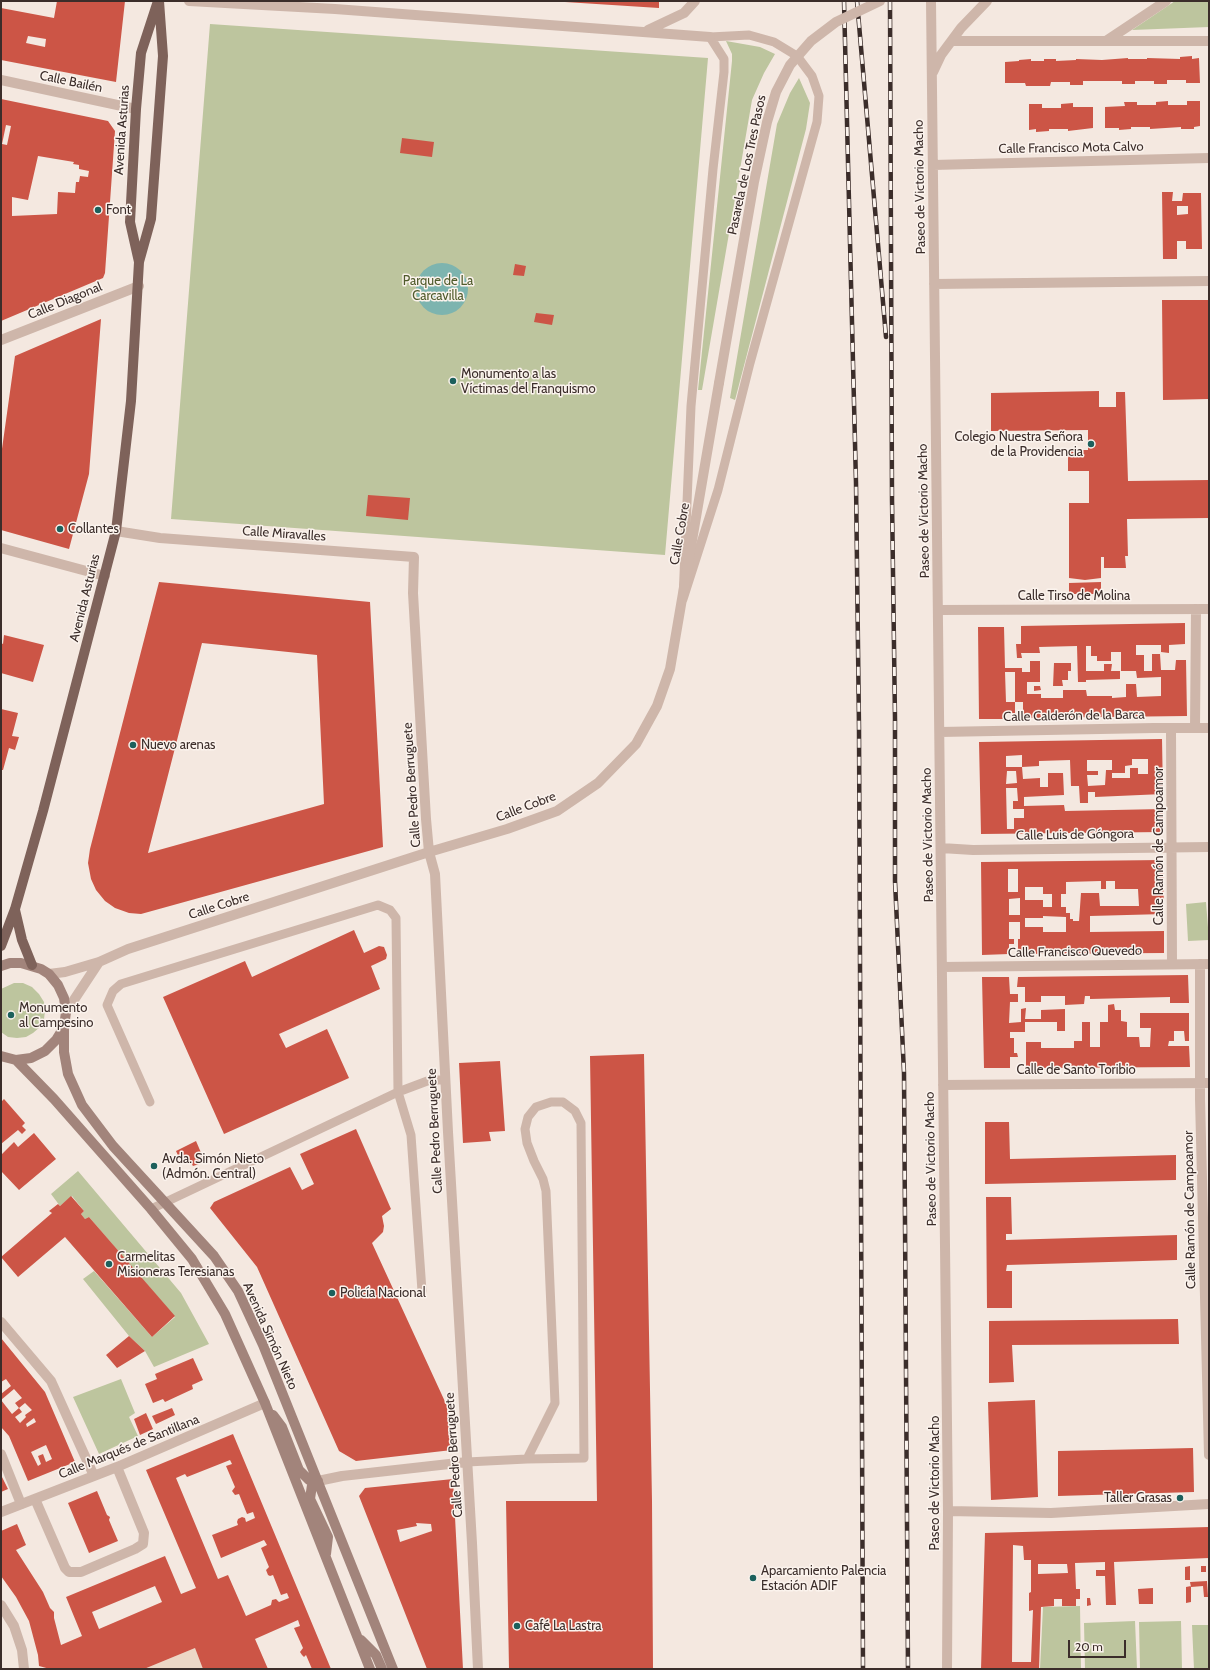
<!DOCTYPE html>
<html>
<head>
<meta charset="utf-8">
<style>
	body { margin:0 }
	#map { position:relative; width:1210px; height:1670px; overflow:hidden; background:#f4e8e0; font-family:Cabin,sans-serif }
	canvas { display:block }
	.frame { position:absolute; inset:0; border:2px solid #3b2d2a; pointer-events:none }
	.scale { position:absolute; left:1068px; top:1640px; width:58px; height:18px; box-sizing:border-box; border:2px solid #3b2d2a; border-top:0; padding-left:5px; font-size:12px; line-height:14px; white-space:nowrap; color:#3b2d2a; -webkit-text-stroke:3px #fbf3ed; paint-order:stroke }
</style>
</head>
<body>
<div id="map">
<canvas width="1210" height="1670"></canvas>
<div class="frame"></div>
<div class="scale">20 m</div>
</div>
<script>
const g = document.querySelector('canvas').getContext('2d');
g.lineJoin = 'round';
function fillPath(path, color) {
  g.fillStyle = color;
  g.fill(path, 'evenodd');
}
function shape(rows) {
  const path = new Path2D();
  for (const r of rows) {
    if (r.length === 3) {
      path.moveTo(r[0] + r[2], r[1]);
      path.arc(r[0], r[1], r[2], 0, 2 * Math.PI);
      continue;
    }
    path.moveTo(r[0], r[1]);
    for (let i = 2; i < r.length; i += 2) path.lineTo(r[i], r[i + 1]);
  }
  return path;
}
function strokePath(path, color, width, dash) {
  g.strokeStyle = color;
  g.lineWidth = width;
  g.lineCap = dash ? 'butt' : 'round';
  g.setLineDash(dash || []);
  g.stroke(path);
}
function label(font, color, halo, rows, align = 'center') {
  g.font = font + ' Cabin,sans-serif';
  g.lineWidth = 3;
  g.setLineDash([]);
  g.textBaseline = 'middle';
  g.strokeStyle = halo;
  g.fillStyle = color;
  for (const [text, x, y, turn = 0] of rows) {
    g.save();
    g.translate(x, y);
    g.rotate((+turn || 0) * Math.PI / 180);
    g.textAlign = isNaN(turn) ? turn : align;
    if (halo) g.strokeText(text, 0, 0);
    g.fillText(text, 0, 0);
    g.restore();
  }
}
fillPath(shape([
	[1175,1,1209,1,1209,27,1132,30],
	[210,24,708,58,665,555,171,519],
	[726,41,760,47,775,54,764,73,752,100,702,390,698,390,732,61,732,54],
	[799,78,810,103,806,129,735,400,730,398,777,124,790,93],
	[1206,902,1209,940,1188,941,1186,904],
	[14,983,23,983,32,987,39,994,44,1002,45,1011,44,1019,40,1027,33,1033,26,1037,17,1038,8,1037,1,1032,1,989],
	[78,1171,181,1293,209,1344,154,1367,145,1351,129,1336,83,1279,94,1271,152,1337,175,1317,89,1217,85,1219,81,1214,84,1211,72,1196,60,1206,51,1194],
	[121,1379,135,1413,129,1417,138,1436,99,1454,73,1397],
	[1080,1606,1081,1669,1040,1669,1043,1607],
	[1135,1621,1137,1669,1085,1669,1084,1623],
	[1181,1621,1182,1669,1140,1669,1139,1622],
	[1192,1625,1209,1625,1209,1669,1194,1669]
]), '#bdc59e');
fillPath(shape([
	[195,1648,203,1669,144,1669]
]), '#edd7c6');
fillPath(shape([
	[442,289,26]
]), '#7db4af');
fillPath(shape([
	[57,1,125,1,116,82,1,60,1,8,54,18],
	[28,36,46,39,45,47,26,43],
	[565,1,659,1,659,8,565,2],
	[1192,56,1192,59,1199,58,1200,83,1186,83,1186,80,1167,80,1167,84,1154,84,1154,81,1135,81,1135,84,1122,84,1122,81,1083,81,1083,85,1070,85,1070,82,1051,82,1050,86,1026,86,1025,83,1005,83,1005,62,1019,61,1019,60,1031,59,1031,61,1044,61,1044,59,1056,59,1056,61,1076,60,1076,59,1102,60,1128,58,1128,59,1147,59,1147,58,1180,59,1180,57],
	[1,99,108,121,115,131,105,273,103,278,1,321],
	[6,125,11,126,7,145,2,144],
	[38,156,74,162,73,164,79,165,79,169,89,171,88,177,80,176,79,182,76,182,75,193,58,192,57,214,12,216,12,197,28,200],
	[1168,101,1168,105,1187,105,1187,101,1200,101,1200,126,1194,127,1194,129,1181,129,1181,127,1150,129,1150,127,1131,127,1131,129,1119,130,1119,128,1105,128,1105,107,1125,106,1124,102,1137,102,1137,105,1156,105,1156,102],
	[1073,103,1073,107,1093,107,1093,128,1068,131,1068,129,1049,129,1049,131,1036,132,1036,129,1029,130,1029,104,1042,104,1042,108,1061,108,1061,104],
	[402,138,434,142,432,157,400,153],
	[1162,192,1173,192,1172,201,1182,201,1183,193,1201,193,1202,249,1186,249,1186,241,1177,241,1177,259,1163,259],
	[1177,206,1188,206,1188,214,1177,215],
	[515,264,526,266,524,276,513,275],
	[1162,300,1209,300,1209,399,1163,400],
	[536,313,554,315,552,325,534,322],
	[101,319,89,474,69,549,1,530,1,456,15,356],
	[1099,391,1099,407,1116,407,1116,392,1125,392,1128,481,1209,480,1209,518,1127,519,1128,556,1125,556,1126,568,1104,568,1104,557,1101,557,1101,578,1085,580,1069,578,1069,503,1089,503,1089,471,1068,471,1068,450,1088,450,1088,430,991,431,991,393],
	[368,495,410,498,408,520,366,516],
	[159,582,370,602,383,847,141,914,129,913,115,908,105,901,96,890,91,879,88,863,90,849],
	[202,643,317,655,324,804,148,853],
	[1101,582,1101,594,1069,594,1069,583],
	[1185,623,1185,644,1169,645,1169,653,1161,652,1161,645,1136,645,1136,655,1144,655,1144,671,1152,671,1152,654,1160,654,1161,670,1175,670,1176,660,1186,660,1187,716,1023,718,1023,702,1015,702,1015,672,1005,672,1006,702,1015,702,1015,713,1006,713,1006,719,979,719,978,627,1004,627,1005,668,1022,668,1022,672,1030,672,1030,661,1040,661,1040,682,1027,682,1027,694,1041,694,1041,698,1063,698,1063,690,1086,690,1087,696,1112,696,1112,698,1126,697,1126,684,1136,684,1137,697,1161,696,1161,677,1137,678,1136,671,1121,671,1121,652,1111,652,1111,661,1097,661,1097,656,1091,656,1091,646,1086,646,1086,671,1104,671,1104,664,1112,664,1111,671,1120,671,1120,679,1086,680,1086,682,1078,682,1077,646,1039,647,1040,653,1021,653,1022,658,1017,658,1016,644,1021,644,1021,626],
	[4,635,44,645,33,682,1,673,1,643,3,644],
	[1054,663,1071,663,1071,671,1068,671,1068,680,1062,680,1063,686,1053,686],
	[1034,686,1040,686,1041,690,1034,691],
	[1,709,18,713,12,736,19,737,15,750,9,748,3,770,1,770],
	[1162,739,1163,794,1095,797,1095,792,1088,792,1088,803,1080,803,1079,786,1071,786,1070,760,1039,761,1039,766,1022,767,1022,755,1006,756,1006,767,1022,767,1023,779,1040,778,1040,787,1048,787,1048,773,1063,773,1064,795,1024,797,1024,806,1064,805,1065,811,1163,809,1163,832,981,834,979,742],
	[1132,759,1148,759,1148,774,1138,774,1138,768,1130,768,1130,778,1112,778,1112,773,1125,773,1125,766,1132,765],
	[1087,760,1112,760,1112,770,1106,770,1105,785,1088,786,1087,775,1098,775,1098,771,1087,771],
	[1007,771,1016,771,1017,783,1006,784],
	[1006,788,1017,788,1018,801,1013,801,1013,809,1024,809,1024,818,1014,818,1014,829,1007,829],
	[1163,860,1164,914,1090,916,1090,932,1164,931,1164,953,1018,954,1018,939,1020,939,1020,922,1009,922,1009,939,1014,939,1014,944,1009,944,1009,954,982,955,981,862],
	[1008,869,1018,869,1018,892,1008,892],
	[1101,881,1101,889,1106,889,1106,881,1115,881,1115,889,1138,889,1139,906,1100,906,1099,893,1081,893,1079,921,1073,921,1073,919,1070,919,1070,913,1066,913,1066,907,1061,907,1061,894,1066,894,1066,882],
	[1025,887,1043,887,1043,894,1052,894,1052,907,1043,907,1043,900,1025,900],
	[1020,898,1020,915,1009,915,1009,899],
	[1043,916,1066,917,1066,932,1043,932,1043,927,1025,927,1025,918,1043,918],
	[354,930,364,953,379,946,384,947,387,955,386,959,371,966,380,989,279,1034,286,1048,327,1029,349,1078,224,1134,163,997,245,961,252,977],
	[1188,975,1189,1003,1170,1003,1170,997,1090,999,1090,996,1085,996,1084,1004,1065,1005,1065,996,1041,996,1041,1002,1025,1002,1025,987,1017,987,1018,977],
	[982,977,1009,977,1010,994,1018,994,1018,1002,1010,1002,1009,1023,1021,1022,1021,1009,1026,1008,1025,1019,1041,1019,1041,1010,1065,1009,1065,1031,1057,1031,1057,1022,1025,1022,1025,1032,1010,1032,1010,1038,1014,1038,1014,1053,1017,1053,1018,1057,1010,1057,1010,1068,984,1068],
	[1114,1004,1115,1010,1121,1010,1121,1021,1127,1022,1127,1037,1139,1037,1140,1047,1150,1047,1151,1028,1140,1028,1140,1013,1189,1013,1189,1041,1185,1041,1184,1031,1174,1031,1174,1041,1169,1041,1168,1046,1189,1046,1190,1067,1026,1068,1026,1042,1041,1042,1041,1048,1074,1048,1074,1041,1082,1041,1082,1022,1090,1022,1090,1047,1100,1047,1100,1022,1108,1022,1108,1005],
	[644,1054,652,1501,653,1669,509,1669,506,1501,597,1501,590,1056],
	[500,1061,505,1131,489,1132,491,1141,463,1143,459,1063],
	[4,1099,25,1123,22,1126,26,1130,22,1134,18,1130,1,1144,1,1102],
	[985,1122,1009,1122,1010,1159,1176,1155,1176,1180,985,1184],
	[356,1129,391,1209,382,1216,384,1226,383,1232,372,1243,447,1406,452,1450,356,1461,339,1451,257,1267,210,1208,214,1202,290,1167,302,1190,314,1184,300,1154],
	[34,1133,56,1159,19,1190,1,1171,1,1155,14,1142,18,1147],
	[196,1141,205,1162,193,1166,191,1163,181,1162,176,1151],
	[71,1196,84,1211,81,1214,85,1219,89,1217,175,1316,152,1337,65,1237,18,1277,1,1257,52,1213,49,1211,58,1204,60,1206],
	[986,1197,1011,1197,1012,1234,1006,1234,1006,1240,1177,1235,1177,1260,1007,1265,1006,1271,1012,1271,1012,1308,987,1308],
	[1178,1319,1179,1344,1012,1345,1014,1382,989,1383,989,1321],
	[129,1336,145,1351,117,1368,106,1355],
	[1,1338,45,1392,75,1462,28,1481,9,1436,1,1427,1,1394,11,1386,6,1379,1,1382],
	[14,1389,22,1398,15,1403,19,1408,25,1403,32,1410,25,1415,26,1417,20,1423,15,1417,22,1412,19,1408,12,1414,1,1400],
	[34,1418,36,1422,27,1427,26,1424],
	[46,1445,52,1459,46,1462,43,1454,38,1456,41,1464,38,1466,31,1452],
	[193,1358,203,1380,192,1385,193,1389,165,1402,163,1399,153,1403,145,1384,157,1379,155,1374],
	[1035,1400,1038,1497,991,1500,988,1402],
	[172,1408,175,1415,156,1424,152,1416],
	[146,1413,153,1429,140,1435,134,1419],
	[233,1434,331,1669,312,1669,306,1655,304,1657,302,1655,300,1652,303,1648,294,1628,300,1626,298,1620,255,1639,268,1669,203,1669,195,1648,144,1669,50,1669,39,1666,38,1655,29,1621,16,1597,1,1576,1,1531,17,1524,26,1545,16,1550,43,1592,50,1608,54,1612,54,1618,61,1645,82,1636,66,1597,165,1556,181,1594,196,1588,146,1470],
	[230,1460,232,1464,226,1466,235,1487,232,1491,235,1495,239,1494,247,1514,253,1512,255,1518,246,1522,245,1518,242,1517,238,1519,237,1522,238,1525,212,1535,221,1558,264,1540,267,1545,261,1548,269,1567,266,1570,268,1575,270,1576,273,1575,281,1595,287,1593,289,1598,279,1602,276,1599,272,1600,271,1605,246,1616,228,1575,218,1579,176,1478,185,1474,187,1477],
	[155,1586,162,1602,99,1629,92,1612],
	[1193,1448,1194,1492,1058,1496,1058,1451],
	[1,1475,8,1489,1,1492],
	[453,1479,463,1669,427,1669,359,1496,365,1488],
	[416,1523,431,1524,432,1531,400,1542,397,1530,417,1526],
	[97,1491,107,1515,110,1517,109,1520,118,1541,89,1553,68,1503],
	[1209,1527,1209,1558,1114,1562,1116,1605,1106,1605,1105,1576,1096,1576,1096,1570,1105,1570,1105,1562,1075,1563,1076,1589,1080,1589,1080,1599,1076,1599,1076,1606,1062,1606,1062,1599,1054,1599,1054,1606,1041,1607,1039,1669,981,1669,985,1533],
	[1013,1545,1023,1546,1024,1560,1031,1560,1031,1592,1029,1593,1029,1611,1033,1610,1031,1662,1012,1662],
	[1038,1564,1067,1564,1068,1573,1038,1574],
	[1190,1566,1190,1580,1185,1580,1185,1567],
	[1201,1566,1206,1566,1206,1572,1201,1572],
	[1207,1581,1208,1597,1204,1597,1203,1586,1191,1587,1190,1582],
	[1191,1586,1191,1602,1186,1603,1186,1587],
	[1153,1588,1153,1604,1139,1604,1138,1589],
	[1087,1598,1090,1598,1091,1605,1087,1606]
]), '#cc5546');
strokePath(shape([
	[749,35,774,42,797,56,812,76,819,96,817,122,750,363,718,490,683,599,691,406,713,169,724,72,724,59,710,37,749,35],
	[150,1102,107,1005,113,991,121,984,378,905,390,910,396,918,398,1092,151,1209],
	[422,1291,411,1135,398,1092,430,1080,445,1080],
	[467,1462,527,1459,584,1458,581,1123,575,1111,563,1102,551,1102,536,1107,528,1117,525,1129,527,1143,534,1161,543,1179,546,1191,555,1403,527,1459]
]), '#ceb6aa', 9);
strokePath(shape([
	[1,1454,21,1504]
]), '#ceb6aa', 10);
strokePath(shape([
	[189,1,335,9,710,37],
	[931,1,948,1511,947,1669],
	[648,30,684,13,695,1],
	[952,41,1209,41],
	[1106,41,1166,1],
	[933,72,941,55,961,28,987,1],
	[1,80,136,109],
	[933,165,1209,158],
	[934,284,1209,281],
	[1,340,139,286],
	[116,531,160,538,414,557,413,593,426,819,429,852,435,874,448,1132,472,1543,478,1669],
	[1,548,105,576],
	[938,610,1209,609],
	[1195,728,1196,609],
	[1171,729,1172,964],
	[940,732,1154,728,1209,728],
	[941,848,973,850,1209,847],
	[1200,964,1200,1099,1209,1455],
	[942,967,1209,964],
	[49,974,65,972,99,962,128,949,429,852,507,829,557,811,598,783,636,744,657,706,670,669,719,383],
	[66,1012,99,962],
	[943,1085,1209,1083],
	[1,1322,51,1381,94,1476],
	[318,1481,342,1476,467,1462],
	[35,1499,65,1568,69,1572,81,1572,135,1549,143,1544,144,1533,117,1467],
	[948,1511,1051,1513,1209,1504],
	[1,1512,117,1467,265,1403],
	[1,1605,14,1626,22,1650,24,1669]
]), '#ceb6aa', 10);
strokePath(shape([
	[1,966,10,963,21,963,41,969,49,974,58,985,64,998,66,1012,64,1027,56,1040,45,1051,31,1058,16,1060,1,1056],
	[64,1027,64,1052,68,1074,82,1105,113,1146,214,1256,238,1291,263,1345,393,1669],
	[16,1060,54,1099,151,1209,192,1259,225,1314,265,1403,370,1669],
	[273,1415,282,1427,299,1470,309,1480,318,1481],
	[318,1481,312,1485,310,1499,328,1537,326,1554],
	[361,1640,376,1655,382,1669]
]), '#a2847b', 10);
strokePath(shape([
	[139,262,130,222,136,109,141,53,157,4],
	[15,910,22,940,32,965],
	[1,946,15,909,43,811,116,531,131,401,139,262,151,219,163,56,159,1]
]), '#7e625a', 10);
const rail = shape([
	[844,1,856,483,859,728,863,1669],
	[857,1,886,337],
	[890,1,892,499,895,719,895,881,904,1073,908,1669]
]);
strokePath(rail, '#3b2d2a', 4.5);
strokePath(rail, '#fbf3ed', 3, [9]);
strokePath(shape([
	[719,383,754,182,767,122,776,92,790,65,811,41,836,22,880,1]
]), '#ceb6aa', 10);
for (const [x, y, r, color] of [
	[98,210,4,"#1c605c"],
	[453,381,4,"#1c605c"],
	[1091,444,4,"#1c605c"],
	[60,529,4,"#1c605c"],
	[133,745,4,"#1c605c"],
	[11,1015,4,"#1c605c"],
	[154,1166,4,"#1c605c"],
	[109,1264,4,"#1c605c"],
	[332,1293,4,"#1c605c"],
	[1180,1498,4,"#1c605c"],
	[753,1578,4,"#1c605c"],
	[517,1626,4,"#1c605c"]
]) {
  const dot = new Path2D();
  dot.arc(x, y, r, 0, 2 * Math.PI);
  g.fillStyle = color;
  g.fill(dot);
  strokePath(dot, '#fbf3ed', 1.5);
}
label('13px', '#3b2d2a', '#fbf3ed', [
	["Calle Bailén",71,82,12],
	["Avenida Asturias",122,130,-86],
	["Calle Francisco Mota Calvo",1071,148,-1],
	["Pasarela de Los Tres Pasos",747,165,-78],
	["Paseo de Victorio Macho",920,187,-91],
	["Calle Diagonal",65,301,-22],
	["Paseo de Victorio Macho",924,511,-91],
	["Calle Miravalles",284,534,4],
	["Calle Cobre",680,534,-80],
	["Calle Tirso de Molina",1074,596],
	["Avenida Asturias",85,598,-76],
	["Calle Calderón de la Barca",1074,716,-1],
	["Calle Pedro Berruguete",412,785,-94],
	["Calle Cobre",526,807,-21],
	["Paseo de Victorio Macho",928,835,-91],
	["Calle Luis de Góngora",1075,835,-1],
	["Calle Ramón de Campoamor",1159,846,-90],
	["Calle Cobre",219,906,-18],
	["Calle Francisco Quevedo",1075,952,-1],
	["Calle de Santo Toribio",1076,1070],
	["Calle Pedro Berruguete",435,1131,-93],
	["Paseo de Victorio Macho",931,1159,-91],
	["Calle Ramón de Campoamor",1190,1210,-91],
	["Avenida Simón Nieto",270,1336,66],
	["Calle Marqués de Santillana",129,1447,-22],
	["Calle Pedro Berruguete",454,1455,-94],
	["Paseo de Victorio Macho",935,1483,-90]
]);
label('13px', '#3b2d2a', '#fbf3ed', [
	["Font",106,210],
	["Monumento a las",461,374],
	["Víctimas del Franquismo",461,389],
	["Colegio Nuestra Señora",1083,437,"right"],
	["de la Providencia",1083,452,"right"],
	["Collantes",68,529],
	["Nuevo arenas",141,745],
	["Monumento",19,1008],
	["al Campesino",19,1023],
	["Avda. Simón Nieto",162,1159],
	["(Admón. Central)",162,1174],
	["Carmelitas",117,1257],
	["Misioneras Teresianas",117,1272],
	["Policía Nacional",340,1293],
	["Taller Grasas",1172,1498,"right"],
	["Aparcamiento Palencia",761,1571],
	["Estación ADIF",761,1586],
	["Café La Lastra",525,1626]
], 'left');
label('13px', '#505b2c', '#fbf3ed', [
	["Parque de La",438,281],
	["Carcavilla",438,296]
]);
</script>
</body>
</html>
